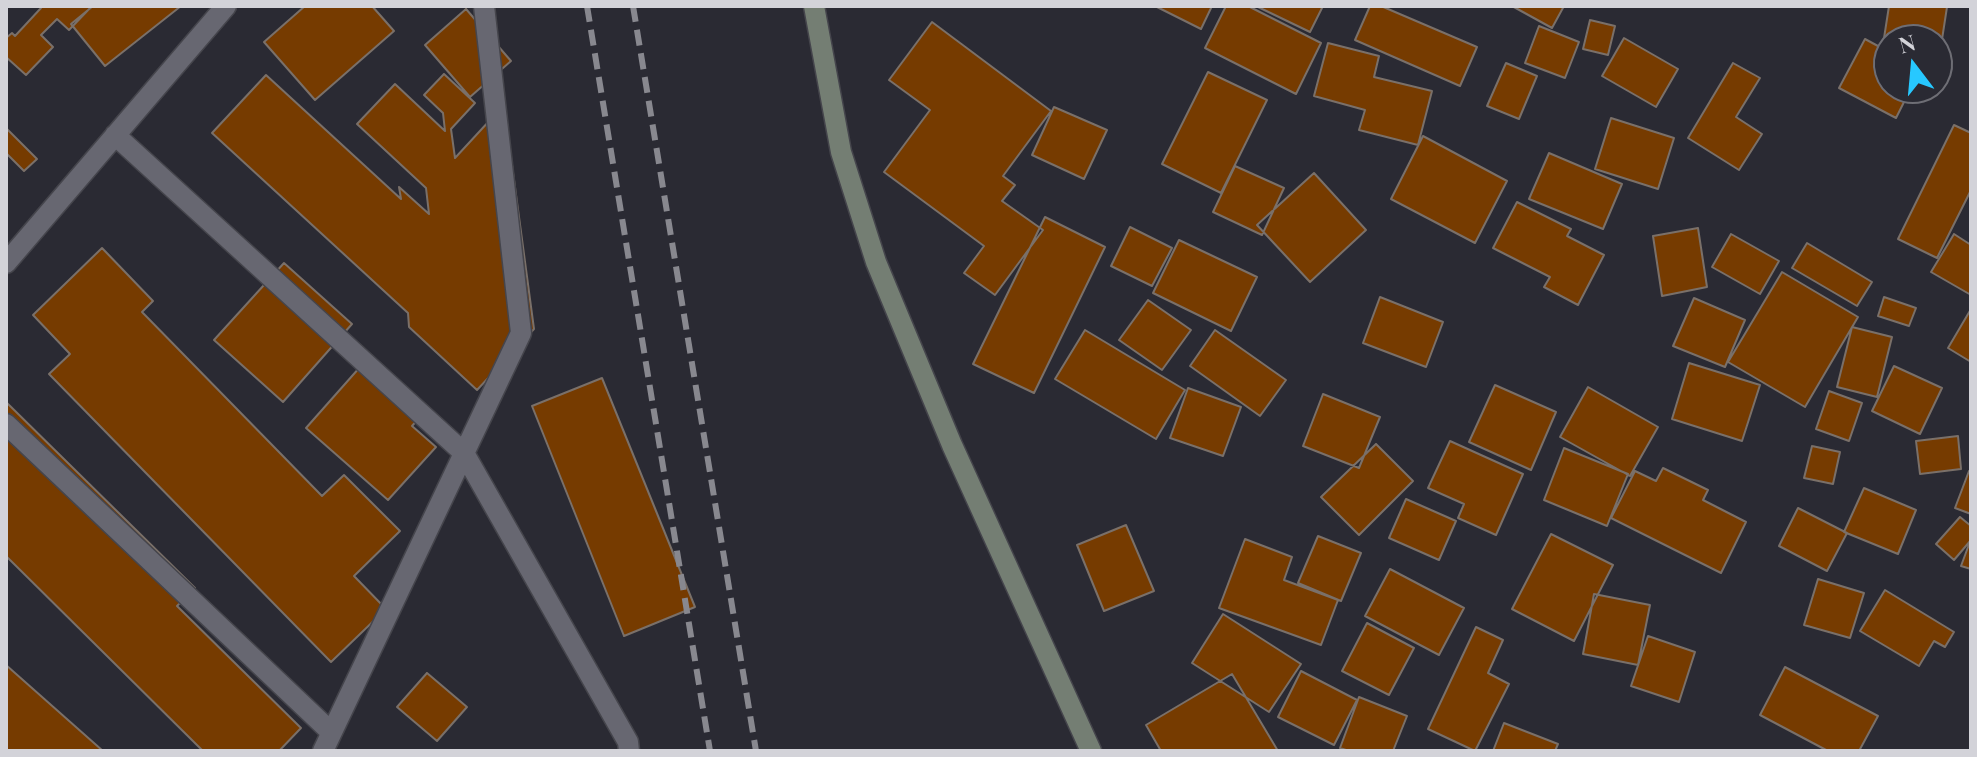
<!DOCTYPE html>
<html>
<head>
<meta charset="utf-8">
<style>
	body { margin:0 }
	#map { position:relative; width:1977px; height:757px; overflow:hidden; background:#2a2a33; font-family:"Playfair Display",serif }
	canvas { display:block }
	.frame { position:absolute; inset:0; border:8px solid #d3d3d9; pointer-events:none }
	.north { position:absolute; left:1873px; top:24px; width:80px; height:80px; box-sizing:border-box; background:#2a2a33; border:2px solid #6e6e75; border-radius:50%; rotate:344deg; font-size:22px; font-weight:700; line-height:32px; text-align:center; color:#d3d3d9 }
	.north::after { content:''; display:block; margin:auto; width:28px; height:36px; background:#27c8ff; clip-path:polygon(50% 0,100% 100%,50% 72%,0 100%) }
</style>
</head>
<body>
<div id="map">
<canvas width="1977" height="757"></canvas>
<div class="frame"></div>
<div class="north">N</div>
</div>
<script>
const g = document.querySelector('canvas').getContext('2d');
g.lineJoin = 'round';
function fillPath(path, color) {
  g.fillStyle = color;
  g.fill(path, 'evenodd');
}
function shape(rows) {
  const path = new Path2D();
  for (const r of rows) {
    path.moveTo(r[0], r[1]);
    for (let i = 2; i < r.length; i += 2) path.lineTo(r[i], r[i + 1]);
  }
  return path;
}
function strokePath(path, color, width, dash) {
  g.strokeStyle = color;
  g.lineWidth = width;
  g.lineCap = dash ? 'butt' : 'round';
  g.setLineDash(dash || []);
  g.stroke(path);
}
const building = shape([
	[39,6,92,6,69,30,57,19,41,35,53,47,26,75,6,57,6,38,12,33,15,36,41,8,39,6],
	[93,6,181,6,105,66,71,24,93,6],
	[305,6,372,6,394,31,315,100,264,42,305,6],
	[1155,6,1212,6,1201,29,1155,6],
	[1226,6,1248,6,1321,43,1296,94,1205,48,1226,6],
	[1256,6,1323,6,1310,32,1256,6],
	[1370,6,1381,6,1477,47,1460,86,1355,40,1370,6],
	[1512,6,1564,6,1552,28,1512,6],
	[1889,6,1947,7,1939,59,1937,40,1889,40,1889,52,1882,51,1889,6],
	[466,9,511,61,470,97,425,45,466,9],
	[1590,20,1615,26,1608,55,1583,49,1590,20],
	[932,22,1051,111,1003,176,1015,185,1002,201,1043,230,995,295,964,273,984,246,884,172,930,110,889,80,932,22],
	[1539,26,1579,42,1565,78,1525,63,1539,26],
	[1624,38,1678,69,1656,107,1602,76,1624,38],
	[1865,39,1889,52,1889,88,1911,88,1896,118,1839,88,1865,39],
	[1328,43,1379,56,1374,77,1432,91,1418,145,1359,130,1365,110,1314,96,1328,43],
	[1506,63,1537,76,1519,119,1487,106,1506,63],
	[1733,63,1760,78,1736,117,1762,134,1739,170,1688,138,1733,63],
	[1208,72,1267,100,1221,193,1162,164,1208,72],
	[444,74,475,103,451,129,455,158,491,119,508,135,534,329,477,390,409,327,408,313,212,133,266,75,401,199,399,187,429,214,426,188,357,124,395,84,445,131,443,113,424,95,444,74],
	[1054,107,1107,130,1084,179,1032,155,1054,107],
	[1611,118,1674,138,1658,189,1595,169,1611,118],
	[1954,125,1971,133,1971,190,1937,258,1898,239,1954,125],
	[6,128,37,159,24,171,6,153,6,128],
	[1423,136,1507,181,1475,243,1391,199,1423,136],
	[1549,153,1622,184,1603,229,1529,199,1549,153],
	[1235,166,1284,188,1262,235,1213,212,1235,166],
	[1314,173,1366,230,1310,282,1257,225,1314,173],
	[1517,202,1571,229,1567,236,1604,255,1578,305,1544,287,1550,277,1493,248,1517,202],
	[1045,217,1105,247,1034,393,973,364,1045,217],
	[1130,227,1172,248,1152,286,1111,266,1130,227],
	[1698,228,1707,287,1662,296,1653,236,1698,228],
	[1731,234,1779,261,1760,294,1712,267,1731,234],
	[1954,234,1971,245,1971,295,1931,272,1954,234],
	[1179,240,1257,277,1231,331,1153,293,1179,240],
	[1807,243,1872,282,1857,306,1792,268,1807,243],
	[102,248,153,301,142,312,322,496,344,475,400,531,354,576,386,609,331,662,49,374,70,354,33,315,102,248],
	[284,263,352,324,283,402,214,340,284,263],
	[1782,272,1858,317,1805,407,1728,362,1782,272],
	[1380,297,1443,322,1426,367,1363,343,1380,297],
	[1884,297,1916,308,1909,326,1878,316,1884,297],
	[1694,298,1745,320,1725,367,1673,346,1694,298],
	[1148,300,1191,330,1162,370,1119,340,1148,300],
	[1971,309,1971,362,1948,348,1971,309],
	[1852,327,1892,337,1877,397,1837,387,1852,327],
	[1085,330,1185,390,1156,439,1055,379,1085,330],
	[1215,330,1286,380,1260,416,1190,366,1215,330],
	[368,358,426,410,412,426,436,447,388,500,306,428,368,358],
	[1689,363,1760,385,1742,441,1672,419,1689,363],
	[1894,366,1942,388,1920,434,1872,411,1894,366],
	[602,378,695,607,624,636,532,406,602,378],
	[1495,385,1556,412,1531,470,1469,442,1495,385],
	[1588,387,1658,427,1630,476,1560,437,1588,387],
	[1188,388,1241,407,1223,456,1170,438,1188,388],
	[1829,391,1862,403,1849,441,1816,429,1829,391],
	[1323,394,1380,417,1359,468,1303,446,1323,394],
	[6,402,195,588,177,606,301,728,279,751,203,751,6,556,6,402],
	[1958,436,1961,469,1920,474,1916,441,1958,436],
	[1450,441,1523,474,1496,535,1458,518,1464,504,1428,488,1450,441],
	[1376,444,1413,481,1359,535,1321,497,1376,444],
	[1812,446,1840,452,1833,484,1804,478,1812,446],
	[1564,448,1628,474,1607,526,1544,500,1564,448],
	[1663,468,1708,490,1703,500,1746,522,1721,573,1611,518,1635,471,1656,481,1663,468],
	[1969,471,1971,472,1971,514,1955,508,1969,471],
	[1864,488,1916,510,1898,554,1844,532,1864,488],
	[1406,499,1456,521,1439,560,1389,538,1406,499],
	[1798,508,1847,533,1827,571,1779,546,1798,508],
	[1960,517,1971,526,1971,540,1954,560,1936,544,1960,517],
	[1126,525,1154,591,1104,611,1077,545,1126,525],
	[1551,534,1613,565,1574,641,1512,609,1551,534],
	[1318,536,1361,553,1341,601,1298,583,1318,536],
	[1245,539,1292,557,1284,580,1338,600,1321,645,1219,608,1245,539],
	[1971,539,1971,569,1961,566,1971,539],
	[1390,569,1464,608,1439,655,1365,616,1390,569],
	[1818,579,1864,593,1850,638,1804,625,1818,579],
	[1885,590,1954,632,1945,647,1934,641,1919,666,1860,631,1885,590],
	[1594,594,1650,605,1638,665,1583,654,1594,594],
	[1223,614,1301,664,1269,712,1192,663,1223,614],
	[1367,623,1414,648,1389,695,1342,671,1367,623],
	[1476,627,1503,640,1488,673,1509,684,1475,751,1428,729,1476,627],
	[1648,636,1695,652,1679,702,1631,686,1648,636],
	[6,665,103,751,6,751,6,665],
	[1785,667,1878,716,1859,751,1828,751,1760,715,1785,667],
	[1301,671,1357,700,1334,745,1278,717,1301,671],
	[427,673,467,707,437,741,397,707,427,673],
	[1232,674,1278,751,1161,751,1146,725,1232,674],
	[1359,697,1407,716,1393,751,1349,751,1340,748,1359,697],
	[1504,723,1558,744,1555,751,1493,751,1504,723]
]);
fillPath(building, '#763b00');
strokePath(building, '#7a7069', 2);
const street = shape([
	[115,135,464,453,628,742,629,751],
	[6,263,226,6],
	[6,424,331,732],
	[323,751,521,333,484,6]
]);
const secondary = shape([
	[814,6,841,152,876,262,952,445,1091,751]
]);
strokePath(street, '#45454c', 23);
strokePath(secondary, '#45454c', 23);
strokePath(street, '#676771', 20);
strokePath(secondary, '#747e73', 20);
strokePath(shape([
	[587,6,710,751],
	[633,6,756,751]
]), '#88888f', 6, [16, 8]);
</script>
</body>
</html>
